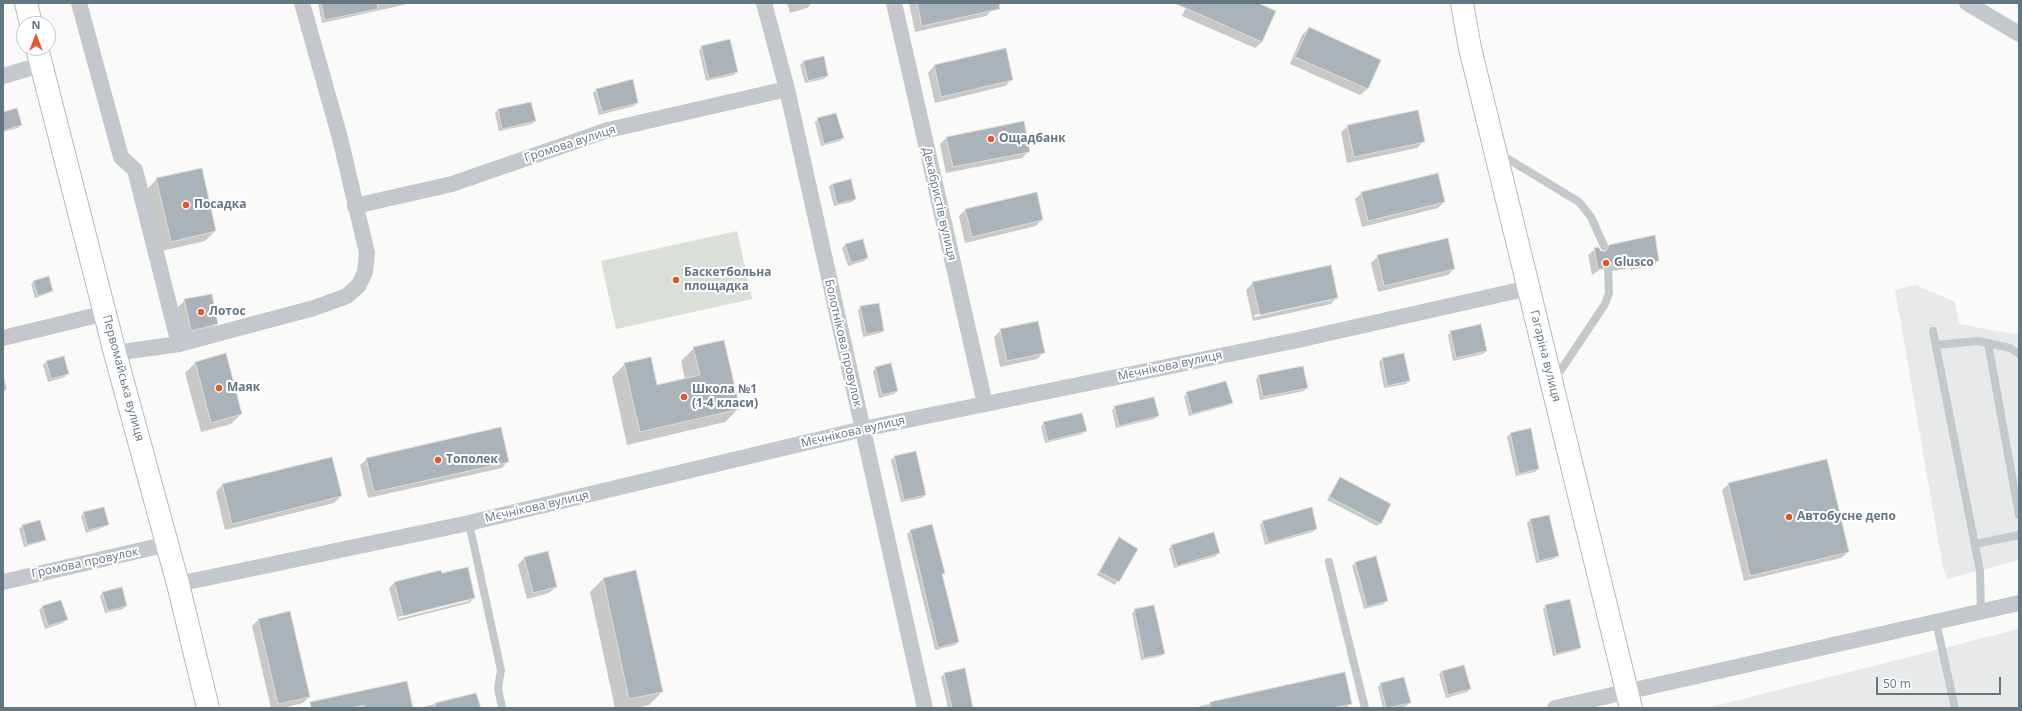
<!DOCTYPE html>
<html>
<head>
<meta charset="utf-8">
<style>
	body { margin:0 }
	#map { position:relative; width:2022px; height:711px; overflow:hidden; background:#fafaf8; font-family:"Open Sans",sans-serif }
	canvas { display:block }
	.frame { position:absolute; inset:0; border:4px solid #657683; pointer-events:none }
	.north { position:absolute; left:16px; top:16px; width:40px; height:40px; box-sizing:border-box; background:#fff; border:1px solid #c1c8cd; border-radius:50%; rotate:0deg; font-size:11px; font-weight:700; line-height:16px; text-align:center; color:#657683 }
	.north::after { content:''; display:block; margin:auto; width:14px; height:18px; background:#e4572e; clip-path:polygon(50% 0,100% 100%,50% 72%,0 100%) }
	.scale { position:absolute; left:1876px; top:677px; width:125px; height:18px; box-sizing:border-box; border:2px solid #657683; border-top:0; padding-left:5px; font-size:12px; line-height:14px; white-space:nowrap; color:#657683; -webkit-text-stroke:3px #fff; paint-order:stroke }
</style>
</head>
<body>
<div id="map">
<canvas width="2022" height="711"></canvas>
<div class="frame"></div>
<div class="north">N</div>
<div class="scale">50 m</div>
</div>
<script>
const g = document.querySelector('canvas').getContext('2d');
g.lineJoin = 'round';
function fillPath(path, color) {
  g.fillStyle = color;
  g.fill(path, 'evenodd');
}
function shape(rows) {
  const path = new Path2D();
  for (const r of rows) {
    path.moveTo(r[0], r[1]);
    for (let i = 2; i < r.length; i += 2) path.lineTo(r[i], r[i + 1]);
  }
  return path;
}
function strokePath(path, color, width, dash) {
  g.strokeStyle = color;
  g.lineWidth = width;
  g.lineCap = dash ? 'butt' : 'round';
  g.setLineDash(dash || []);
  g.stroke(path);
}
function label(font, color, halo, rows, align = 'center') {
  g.font = font + ' "Open Sans",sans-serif';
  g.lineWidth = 4;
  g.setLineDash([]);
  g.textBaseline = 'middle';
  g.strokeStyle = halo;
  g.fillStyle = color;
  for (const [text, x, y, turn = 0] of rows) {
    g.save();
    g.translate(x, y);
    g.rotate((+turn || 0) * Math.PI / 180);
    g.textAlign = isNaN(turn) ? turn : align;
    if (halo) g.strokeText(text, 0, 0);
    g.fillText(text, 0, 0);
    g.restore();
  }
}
fillPath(shape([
	[1916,285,1955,302,1959,324,2019,335,2019,560,1948,579,1943,568,1895,290],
	[2019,629,2019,708,1707,708]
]), '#e8e9e9');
fillPath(shape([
	[737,231,752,299,616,329,601,261]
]), '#dadfd7');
fillPath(shape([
	[318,3,412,3,322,23],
	[787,3,810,3,810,5,807,8,790,13],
	[909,3,992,3,993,9,986,16,915,32],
	[1188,3,1256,3,1262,42,1255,48,1182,16],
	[1309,28,1380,60,1367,89,1360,95,1290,64,1302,35],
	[702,47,737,72,734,75,706,81,699,50],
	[803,62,827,76,824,79,805,83,800,65],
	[934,66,1012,79,1005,86,935,103,928,73],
	[632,80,637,103,634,106,599,115,593,93,596,90],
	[498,110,535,121,532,124,499,131,495,113],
	[3,113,21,125,18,128,3,132],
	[818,119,843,138,840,141,821,146,815,122],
	[1348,126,1423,142,1417,148,1347,163,1341,132],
	[947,137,1029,151,1022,158,946,173,940,144],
	[157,179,215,231,205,241,161,251,147,189],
	[832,184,855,199,852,202,834,206,829,187],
	[1362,193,1444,202,1438,208,1362,227,1355,199],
	[965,210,1042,219,1036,226,965,243,959,216],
	[845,245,867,258,864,261,848,266,842,248],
	[1610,246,1658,260,1652,266,1630,270,1630,268,1607,272,1602,268,1592,275,1588,255,1595,249,1604,252],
	[1378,256,1454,269,1448,275,1378,292,1371,263],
	[34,281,52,290,49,293,35,298,31,284],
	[1253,283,1337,297,1331,304,1253,321,1246,290],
	[1331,298,1331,300,1255,317,1254,315],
	[185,300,217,323,211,330,184,337,178,307],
	[861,307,883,330,880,333,863,337,858,310],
	[1001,330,1044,352,1037,359,1000,367,994,337],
	[1451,332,1486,351,1483,354,1453,361,1448,335],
	[694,348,738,409,725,422,627,445,612,377,625,364,656,386,685,379,681,361],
	[1404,355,1409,381,1406,384,1384,388,1379,362,1382,359],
	[46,362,68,374,65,377,48,382,43,365],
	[195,363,241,414,231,424,201,432,185,373],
	[876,368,897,391,894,394,879,398,873,371],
	[3,374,7,389,3,392],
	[1259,376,1307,388,1304,391,1260,400,1256,379],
	[1187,393,1232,402,1229,405,1189,416,1184,396],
	[1115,407,1158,416,1154,419,1116,428,1112,410],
	[1044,423,1085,431,1082,434,1045,443,1041,426],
	[1510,434,1538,469,1535,472,1516,476,1507,437],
	[894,457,925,495,922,498,901,502,891,460],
	[367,459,508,461,502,468,368,498,360,465],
	[1341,478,1380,523,1377,526,1327,500],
	[1729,484,1848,552,1841,558,1744,581,1722,490],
	[222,485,341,496,334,503,225,530,216,492],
	[84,513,107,524,104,527,86,533,81,516],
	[1548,516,1557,556,1554,559,1536,563,1527,523,1530,520],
	[39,521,44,539,41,542,24,547,19,529,22,526],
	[1263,522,1316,529,1313,532,1265,545,1260,525],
	[910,531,944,573,941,575,958,642,955,645,935,650,907,534],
	[1119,538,1137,549,1115,585,1097,575],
	[1172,546,1219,553,1216,556,1174,568,1169,549],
	[1375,557,1387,601,1384,604,1364,609,1352,566,1355,563],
	[524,558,556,587,549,593,527,599,518,565],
	[441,574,474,598,469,603,398,621,389,588,394,583],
	[469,599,469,601,398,619,398,617],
	[603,579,662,692,649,705,635,708,615,708,590,592],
	[103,593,126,606,123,609,105,613,100,596],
	[61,601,66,620,63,623,45,629,39,610,42,607],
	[1546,606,1580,647,1577,650,1553,656,1543,609],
	[1135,610,1164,653,1161,656,1141,660,1132,613],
	[258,620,309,697,303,703,282,708,271,708,252,626],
	[964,670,972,708,948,708,941,677,944,674],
	[1442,671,1470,689,1467,692,1446,698,1439,674],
	[1344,673,1351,703,1346,708,1197,708,1200,706],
	[1381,684,1409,703,1406,706,1397,708,1383,708,1378,687],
	[475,694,480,708,419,708],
	[317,702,412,708,315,708]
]), '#0003');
const building = shape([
	[321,3,377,3,378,9,325,20,321,3],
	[917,3,999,3,1000,9,922,26,917,3],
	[1174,3,1258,3,1276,11,1262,42,1174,3],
	[1309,27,1381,60,1368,89,1295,57,1309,27],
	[730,39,738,72,709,79,701,46,730,39],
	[1006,48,1013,80,941,97,934,65,1006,48],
	[824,56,828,76,808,81,803,61,824,56],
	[633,79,638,103,602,112,596,89,633,79],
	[531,102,536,121,502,129,498,109,531,102],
	[17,108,22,125,3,131,3,112,17,108],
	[1418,110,1425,142,1354,157,1347,125,1418,110],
	[836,113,844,138,824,144,817,118,836,113],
	[1024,121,1030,152,953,167,946,137,1024,121],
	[202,168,216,231,171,242,156,178,202,168],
	[1438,173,1445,202,1368,221,1361,192,1438,173],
	[851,179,856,199,837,204,832,184,851,179],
	[1037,192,1043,220,972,237,965,209,1037,192],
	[1655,235,1659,261,1636,265,1636,262,1613,266,1611,262,1607,262,1603,264,1603,269,1598,269,1594,248,1598,247,1601,251,1606,251,1609,245,1655,235],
	[1448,238,1455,269,1384,286,1377,255,1448,238],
	[863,239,868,258,851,263,845,244,863,239],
	[1331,265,1338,298,1260,315,1252,282,1331,265],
	[49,276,53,291,38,296,33,281,49,276],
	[212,294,218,324,191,331,184,299,212,294],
	[879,303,884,331,866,334,860,306,879,303],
	[1038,321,1045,353,1007,361,1000,329,1038,321],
	[1481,324,1487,351,1456,358,1450,331,1481,324],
	[724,340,740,409,640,432,624,363,651,357,657,385,700,375,693,347,724,340],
	[226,353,242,414,211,423,195,362,226,353],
	[1404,353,1410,381,1387,386,1382,358,1404,353],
	[64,356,69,374,51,379,46,361,64,356],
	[891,363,898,391,882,395,875,367,891,363],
	[1303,366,1308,388,1263,397,1258,375,1303,366],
	[1226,381,1233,403,1192,414,1186,392,1226,381],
	[1154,397,1159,416,1119,426,1114,406,1154,397],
	[1082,413,1087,431,1048,441,1043,422,1082,413],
	[501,427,509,462,374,492,366,458,501,427],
	[1531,428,1539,469,1519,474,1510,433,1531,428],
	[916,451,926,495,904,500,894,456,916,451],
	[332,457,342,496,232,524,222,484,332,457],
	[1827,459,1849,552,1750,576,1728,483,1827,459],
	[1340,477,1391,504,1381,524,1329,497,1340,477],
	[104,507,109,525,88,530,83,512,104,507],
	[1312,507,1317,529,1268,543,1262,521,1312,507],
	[1549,515,1559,556,1539,561,1530,519,1549,515],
	[40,520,46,540,27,545,22,525,40,520],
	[932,524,945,573,942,574,959,642,938,648,910,530,932,524],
	[1214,532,1220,553,1177,566,1171,545,1214,532],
	[1119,537,1138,549,1119,582,1099,572,1119,537],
	[548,551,557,587,533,593,524,557,548,551],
	[1376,556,1388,601,1367,607,1355,562,1376,556],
	[468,567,475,598,403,616,394,582,441,570,442,573,468,567],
	[636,570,663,692,629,699,603,578,636,570],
	[122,587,127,606,108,611,102,592,122,587],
	[1570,599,1581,648,1556,654,1545,605,1570,599],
	[61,600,68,620,48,626,42,606,61,600],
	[1154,605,1165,654,1144,658,1134,609,1154,605],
	[290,611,310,697,278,704,258,619,290,611],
	[1464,665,1471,689,1448,695,1442,671,1464,665],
	[965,668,973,708,952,708,944,673,965,668],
	[1345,672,1352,704,1332,708,1210,708,1210,702,1345,672],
	[1404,677,1411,703,1386,708,1380,683,1404,677],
	[407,681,413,708,365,708,364,705,351,708,311,708,310,702,407,681],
	[476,693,481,708,435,708,435,703,476,693]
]);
fillPath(building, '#aab3b9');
strokePath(building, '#dcdcda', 1);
const secondary = shape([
	[26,3,31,24],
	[1462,3,1470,48,1631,708],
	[37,48,115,353,178,584,208,708]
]);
strokePath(secondary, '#b3babf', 24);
strokePath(shape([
	[1500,154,1579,202,1591,217,1604,246],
	[1933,331,1980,571,1981,612],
	[1988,343,2019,515],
	[1936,345,1978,341,2010,348,2019,354],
	[1555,379,1605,304,1609,293,1608,267],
	[469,523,501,670,498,688,502,708],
	[1975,544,2019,535],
	[1329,562,1365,708],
	[1936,622,1955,708]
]), '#c3c8cc', 8);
strokePath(shape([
	[79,3,121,157,135,170,179,344,115,353],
	[764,3,787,89,925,708],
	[894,3,985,404],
	[1967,3,2019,34],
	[3,76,41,65],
	[355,206,452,184,608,130,787,89],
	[3,338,106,313],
	[179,344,314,308,347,296,359,285,365,272,367,253,340,138,302,3],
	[3,582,168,544],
	[178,584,469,523,863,429,1298,340,1529,288],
	[1555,708,2019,603]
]), '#c3c8cc', 16);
strokePath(secondary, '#fff', 22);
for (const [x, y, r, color] of [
	[991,139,4,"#e4572e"],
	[186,205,4,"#e4572e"],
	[1606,263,4,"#e4572e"],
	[676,280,4,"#e4572e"],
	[201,312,4,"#e4572e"],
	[219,388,4,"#e4572e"],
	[684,397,4,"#e4572e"],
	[438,460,4,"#e4572e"],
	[1789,517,4,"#e4572e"]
]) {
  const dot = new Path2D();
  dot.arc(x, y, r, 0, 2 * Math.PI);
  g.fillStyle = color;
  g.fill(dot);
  strokePath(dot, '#fff', 1.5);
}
label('bold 12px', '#657683', '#fff', [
	["Ощадбанк",999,139],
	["Посадка",194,205],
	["Glusco",1614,263],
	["Баскетбольна",684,273],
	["площадка",684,287],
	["Лотос",209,312],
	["Маяк",227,388],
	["Школа №1",692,390],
	["(1-4 класи)",692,404],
	["Тополек",446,460],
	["Автобусне депо",1797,517]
], 'left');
label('12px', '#657683', '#fff', [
	["Громова вулиця",570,144,-18],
	["Декабристів вулиця",939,204,77],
	["Болотнікова провулок",843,343,77],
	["Гагаріна вулиця",1545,356,76],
	["Мєчнікова вулиця",1170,366,-12],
	["Первомайська вулиця",123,378,75],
	["Мєчнікова вулиця",853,432,-13],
	["Мєчнікова вулиця",537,507,-13],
	["Громова провулок",85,563,-12]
]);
</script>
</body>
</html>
